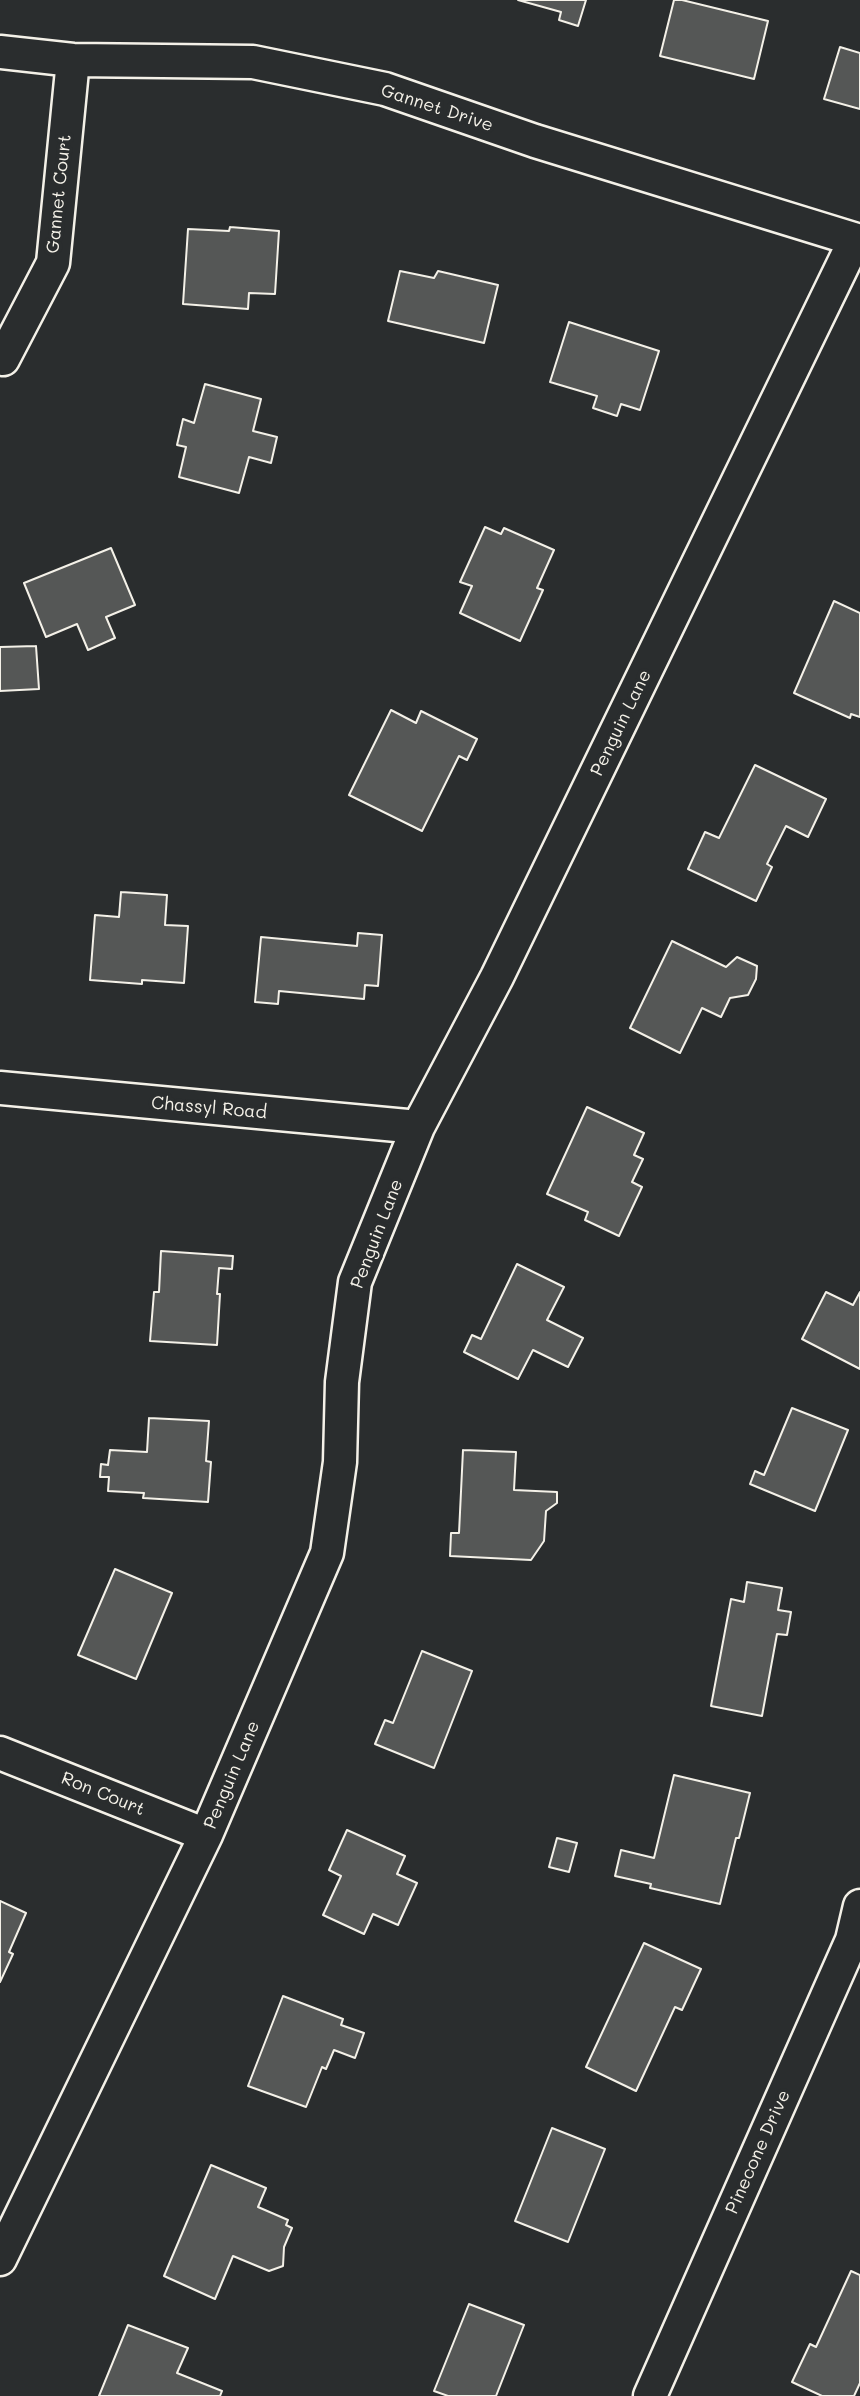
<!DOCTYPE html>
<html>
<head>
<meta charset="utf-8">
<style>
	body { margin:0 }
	canvas { display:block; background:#2a2d2e }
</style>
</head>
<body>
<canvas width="860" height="2396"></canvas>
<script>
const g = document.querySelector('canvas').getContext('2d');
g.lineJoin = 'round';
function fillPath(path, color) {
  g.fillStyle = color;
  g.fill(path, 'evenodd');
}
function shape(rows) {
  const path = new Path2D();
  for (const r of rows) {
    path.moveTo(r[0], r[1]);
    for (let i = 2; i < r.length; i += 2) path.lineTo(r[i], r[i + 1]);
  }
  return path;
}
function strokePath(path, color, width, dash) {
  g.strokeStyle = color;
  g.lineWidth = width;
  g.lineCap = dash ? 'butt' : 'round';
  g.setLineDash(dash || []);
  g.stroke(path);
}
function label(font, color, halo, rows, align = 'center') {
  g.font = font + ' Mali,sans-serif';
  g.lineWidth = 7;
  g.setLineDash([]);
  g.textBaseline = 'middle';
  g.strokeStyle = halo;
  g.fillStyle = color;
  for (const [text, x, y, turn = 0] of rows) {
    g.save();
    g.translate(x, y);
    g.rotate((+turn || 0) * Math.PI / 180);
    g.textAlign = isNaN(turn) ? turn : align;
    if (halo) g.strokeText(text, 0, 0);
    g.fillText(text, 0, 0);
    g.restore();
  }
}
const building = shape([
	[518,0,586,0,578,26,559,20,561,12,518,0],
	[674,0,682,0,768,21,754,79,660,56,674,0],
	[840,47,860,53,860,109,824,99,840,47],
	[230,227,279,231,275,294,249,293,248,309,183,304,188,229,229,231,230,227],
	[400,271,434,278,438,271,498,285,484,343,388,321,400,271],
	[569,322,659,351,640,410,621,404,617,416,593,408,597,396,550,382,569,322],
	[205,384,261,399,253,431,277,437,271,463,249,457,239,493,179,477,186,447,177,445,183,419,194,423,205,384],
	[485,527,501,534,504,528,554,550,537,588,543,590,520,641,460,613,472,586,460,582,485,527],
	[111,548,135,605,106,617,115,638,88,650,77,624,46,637,24,583,111,548],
	[834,601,860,613,860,717,851,714,850,718,794,693,834,601],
	[36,646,39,689,0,691,0,647,36,646],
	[391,710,416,723,421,711,477,739,467,760,459,756,422,831,349,795,391,710],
	[755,765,826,799,808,837,786,826,767,864,772,867,756,901,688,869,705,832,719,838,755,765],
	[121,892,167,895,165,925,188,926,184,983,142,980,142,984,90,980,95,915,119,917,121,892],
	[358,933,382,935,378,986,365,985,364,999,279,991,278,1004,255,1002,261,937,357,946,358,933],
	[672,941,726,967,737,957,757,966,756,979,748,995,730,998,721,1017,702,1008,680,1053,630,1028,672,941],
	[587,1107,644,1133,634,1155,643,1159,632,1182,642,1187,619,1236,585,1220,588,1212,547,1194,587,1107],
	[161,1251,233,1256,232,1269,219,1268,217,1294,220,1294,217,1345,150,1341,154,1292,159,1292,161,1251],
	[517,1264,564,1287,547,1320,583,1338,568,1367,533,1350,518,1379,464,1352,472,1335,481,1339,517,1264],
	[826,1292,853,1305,860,1292,860,1369,802,1339,826,1292],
	[792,1408,848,1430,815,1511,750,1484,755,1471,764,1475,792,1408],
	[149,1418,209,1421,206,1461,211,1462,208,1502,143,1498,144,1493,108,1491,109,1477,100,1477,101,1464,108,1465,110,1450,147,1452,149,1418],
	[463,1450,516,1452,514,1490,557,1492,557,1503,546,1511,544,1541,531,1560,450,1556,451,1533,459,1533,463,1450],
	[115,1569,172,1593,136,1679,78,1655,115,1569],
	[747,1582,782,1588,778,1610,791,1612,787,1635,777,1634,762,1716,711,1706,731,1599,744,1602,747,1582],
	[422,1651,472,1671,434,1768,375,1744,385,1720,393,1723,422,1651],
	[674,1775,750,1793,739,1838,736,1838,720,1904,650,1888,651,1884,615,1876,621,1850,654,1858,674,1775],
	[347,1830,405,1856,397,1874,417,1883,398,1925,373,1914,364,1934,323,1915,341,1876,329,1870,347,1830],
	[557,1838,577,1843,569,1872,549,1867,557,1838],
	[0,1901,26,1913,9,1952,13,1954,0,1982,0,1901],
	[644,1943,701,1969,682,2010,675,2007,636,2091,586,2067,644,1943],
	[283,1996,343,2019,341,2025,364,2033,355,2058,334,2050,326,2069,322,2067,306,2107,248,2086,283,1996],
	[552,2128,605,2149,568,2242,515,2221,552,2128],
	[211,2165,266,2188,258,2207,288,2220,286,2225,292,2228,284,2247,283,2266,269,2271,233,2256,215,2299,164,2276,211,2165],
	[851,2271,860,2275,860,2383,854,2396,822,2396,792,2382,810,2344,816,2347,851,2271],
	[469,2304,524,2325,496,2396,448,2396,434,2391,469,2304],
	[128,2325,188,2348,177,2373,222,2391,220,2396,99,2396,128,2325]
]);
fillPath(building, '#555756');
strokePath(building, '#f4f1e8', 2);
const minor = shape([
	[0,52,73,60,253,62,385,89,535,141,860,241],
	[3,359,53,263,73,60],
	[0,1088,418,1127],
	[0,1753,206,1835],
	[0,2259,206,1835,327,1553,340,1462,342,1382,355,1282,418,1127,497,977,855,240],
	[650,2396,852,1940,860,1906]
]);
strokePath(minor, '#f4f1e8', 37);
strokePath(minor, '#2a2d2e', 32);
label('18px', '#f4f1e8', '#2a2d2e', [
	["Gannet Drive",437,108,18],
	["Gannet Court",59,194,-84],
	["Penguin Lane",621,723,-64],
	["Chassyl Road",209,1108,5],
	["Penguin Lane",377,1234,-69],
	["Penguin Lane",232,1775,-67],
	["Ron Court",103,1794,22],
	["Pinecone Drive",758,2152,-66]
]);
</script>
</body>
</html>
